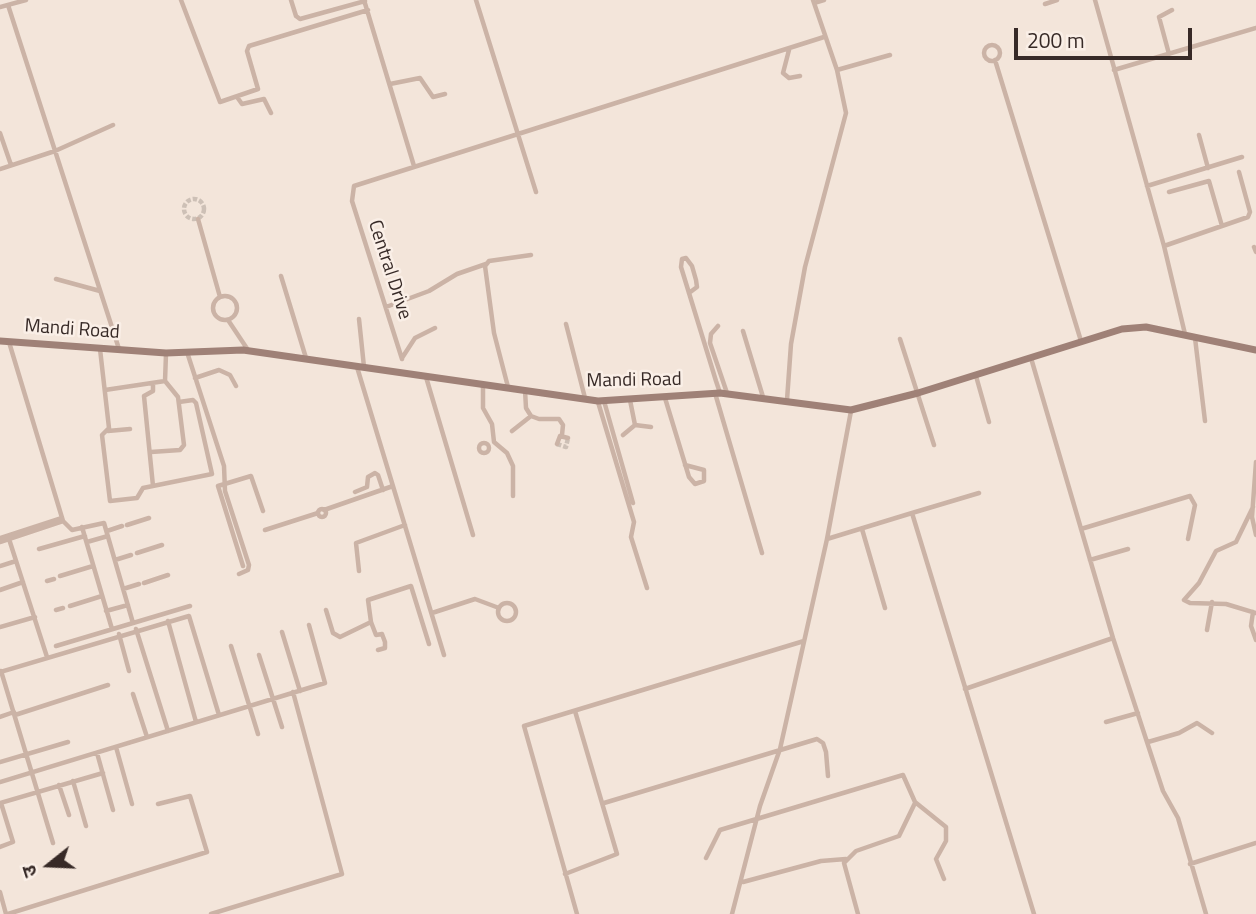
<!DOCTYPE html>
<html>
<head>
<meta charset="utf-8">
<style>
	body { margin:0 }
	#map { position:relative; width:1256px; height:914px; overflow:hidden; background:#f3e5da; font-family:"Titillium Web","Noto Sans Devanagari",sans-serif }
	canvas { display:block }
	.north { position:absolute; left:14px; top:830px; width:70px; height:70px; -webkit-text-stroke:5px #faefe7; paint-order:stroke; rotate:252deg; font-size:19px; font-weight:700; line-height:28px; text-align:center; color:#372a27 }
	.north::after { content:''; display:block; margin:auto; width:24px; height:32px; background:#372a27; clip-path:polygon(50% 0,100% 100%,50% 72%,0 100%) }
	.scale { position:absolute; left:1014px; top:28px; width:178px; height:32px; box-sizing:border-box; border:4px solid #372a27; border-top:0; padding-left:9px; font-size:21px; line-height:24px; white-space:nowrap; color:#372a27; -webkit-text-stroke:5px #faefe7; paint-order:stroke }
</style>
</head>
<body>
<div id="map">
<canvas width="1256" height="914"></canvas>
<div class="north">उ</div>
<div class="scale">200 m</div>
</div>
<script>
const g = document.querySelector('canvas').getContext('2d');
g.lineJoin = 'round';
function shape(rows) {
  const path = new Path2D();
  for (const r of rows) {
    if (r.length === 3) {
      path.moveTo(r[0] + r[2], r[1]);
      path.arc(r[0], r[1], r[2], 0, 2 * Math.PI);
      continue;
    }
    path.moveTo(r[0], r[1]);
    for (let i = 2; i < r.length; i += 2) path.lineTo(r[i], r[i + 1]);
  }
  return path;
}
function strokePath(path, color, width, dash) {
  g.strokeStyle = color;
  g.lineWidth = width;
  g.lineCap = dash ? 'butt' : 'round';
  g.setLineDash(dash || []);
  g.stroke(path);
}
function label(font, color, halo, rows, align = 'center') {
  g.font = font + ' "Titillium Web",sans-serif';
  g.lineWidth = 5;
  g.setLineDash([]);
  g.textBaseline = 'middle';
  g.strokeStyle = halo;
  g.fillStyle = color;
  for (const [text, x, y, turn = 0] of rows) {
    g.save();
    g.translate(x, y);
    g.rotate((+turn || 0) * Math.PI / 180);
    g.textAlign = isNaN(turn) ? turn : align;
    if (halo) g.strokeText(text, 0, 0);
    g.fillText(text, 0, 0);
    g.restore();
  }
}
strokePath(shape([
	[194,209,10],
	[557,444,566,447,568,438]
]), '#cdc0b6', 4.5, [4.5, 2]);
strokePath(shape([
	[181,0,220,102,258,89,247,51,249,46,368,10],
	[291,0,296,16,300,19,365,1],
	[364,0,414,166],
	[476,0,536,192],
	[1095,0,1164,246,1185,334],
	[814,3,824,0],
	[1045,4,1057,0],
	[8,5,119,349],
	[0,7,26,0],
	[992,53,8],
	[789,50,783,73,789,78,800,76],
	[1169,54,1159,17,1172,10],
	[995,60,1081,341],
	[837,70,890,55],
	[1114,70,1256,28],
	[390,84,420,78,433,97,445,94],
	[237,97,242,104,264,99,271,113],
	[0,133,11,165],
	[1199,135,1208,168],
	[0,169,55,151,113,125],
	[1147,186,1242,157],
	[1169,192,1209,181,1222,226],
	[198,219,220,297],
	[1164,246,1248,217,1250,212,1239,172],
	[1254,247,1256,252],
	[281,276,306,358],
	[56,279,100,291],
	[689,293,697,287,696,280,692,266,686,258,682,259,681,267,689,293,716,381,720,393],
	[225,308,12],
	[386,307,429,291,457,274,486,264],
	[359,319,364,367],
	[228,320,248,350],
	[566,324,585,398],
	[718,326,711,334,710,343,727,393],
	[743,331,763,397],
	[1195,338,1205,421],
	[900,339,934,445],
	[9,342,63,521,72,530,104,523,133,623],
	[100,349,109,428,102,435,110,501,137,498,143,488,212,474,196,403,193,400,179,402],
	[187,352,224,466,225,491,249,565,248,570,239,574],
	[402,358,415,338,435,328],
	[1031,358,1113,638,1163,791,1178,818,1206,914],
	[402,359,352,201,354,186,824,37],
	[357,367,444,655],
	[976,376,989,422],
	[426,377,473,535],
	[195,378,219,370,230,375,236,386],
	[483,384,483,408,492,424,494,442,507,453,513,466,513,496],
	[508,387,494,333,485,266,489,261,531,255],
	[105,390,165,381,166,354],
	[525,390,526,408,531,416,539,419,559,419,563,425,562,435],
	[715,393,762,553],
	[665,398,689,477,695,484,704,481,704,470,685,465],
	[630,400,635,425],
	[787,400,791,344,805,267,846,113,837,70,813,0],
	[604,401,633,503],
	[598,402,634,522,631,537,647,588],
	[108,431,130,429],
	[512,431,531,416],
	[623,435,635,425,651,427],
	[484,448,5],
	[557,444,560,436,568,438],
	[151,452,180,450,184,445,178,397,165,381],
	[1256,462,1252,517,1256,535],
	[153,486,144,396,153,391,153,384],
	[355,492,367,487,368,477,375,473,378,475,383,490],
	[1253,507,1236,542,1216,551,1199,583,1184,600,1190,603,1226,604,1256,613],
	[322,513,4],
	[324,510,393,486],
	[912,513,979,493],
	[127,525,149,518],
	[82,527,112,629],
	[862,529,885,608],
	[1081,529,1190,496,1195,505,1188,539],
	[265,530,318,513],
	[107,531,122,526],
	[0,538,62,518],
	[9,539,47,657],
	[827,539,912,513,1034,914],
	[0,542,63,521],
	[87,542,108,536],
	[39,549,85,536],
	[137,553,162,545],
	[115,560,131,555],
	[1090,560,1128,549],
	[0,566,16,561],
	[243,566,218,486,251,476,263,511],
	[359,571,356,543,405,525],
	[60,576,93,566],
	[47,581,54,579],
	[144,583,168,575],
	[123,589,139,584],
	[0,590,23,582],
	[507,612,9],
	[70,606,102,596],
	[56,610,63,608],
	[326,610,333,633,340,637,371,622,368,600,411,586,429,644],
	[106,611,128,605],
	[1253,612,1251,626,1256,640],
	[432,613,475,599,499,608],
	[168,621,196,722],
	[371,622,376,635,382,634,385,642,385,648,378,650],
	[0,627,35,617],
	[136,629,168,731],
	[1207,630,1212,602],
	[282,632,300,691],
	[119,634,129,671],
	[56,646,190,606],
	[231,646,258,734],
	[259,655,282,727],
	[1,671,53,843],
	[0,672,189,616,219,715],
	[965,689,1113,638],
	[133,694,147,737],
	[15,715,108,685],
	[0,717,14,712],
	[1106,722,1138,713],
	[1148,742,1179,733,1197,723,1212,733],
	[116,747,132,804],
	[97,753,113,810],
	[0,762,68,742],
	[73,781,86,826],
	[0,782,325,683,309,625],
	[59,785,69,815],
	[0,803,103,773],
	[604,803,817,739,823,743,826,752,828,776],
	[0,847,13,842,1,803],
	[706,858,720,830,903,775,915,802,946,827,946,841,936,859,944,879],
	[1190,864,1256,843],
	[565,874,617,854,575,711],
	[743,882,821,861,846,859],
	[0,892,6,914],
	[8,914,207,852,190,796,158,804],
	[211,914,342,874,293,692],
	[577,914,524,726,804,641],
	[732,914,760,806,780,749,827,539,851,411],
	[858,914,844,863,856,851,899,836,915,803]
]), '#cbb3a6', 4.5);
strokePath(shape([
	[0,341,166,353,243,350,598,401,720,393,851,410,918,393,1122,329,1146,327,1256,350]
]), '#9f8177', 7);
label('19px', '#372a27', '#faefe7', [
	["Central Drive",389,270,72],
	["Mandi Road",72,330,4],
	["Mandi Road",634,381,-1]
]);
</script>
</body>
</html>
